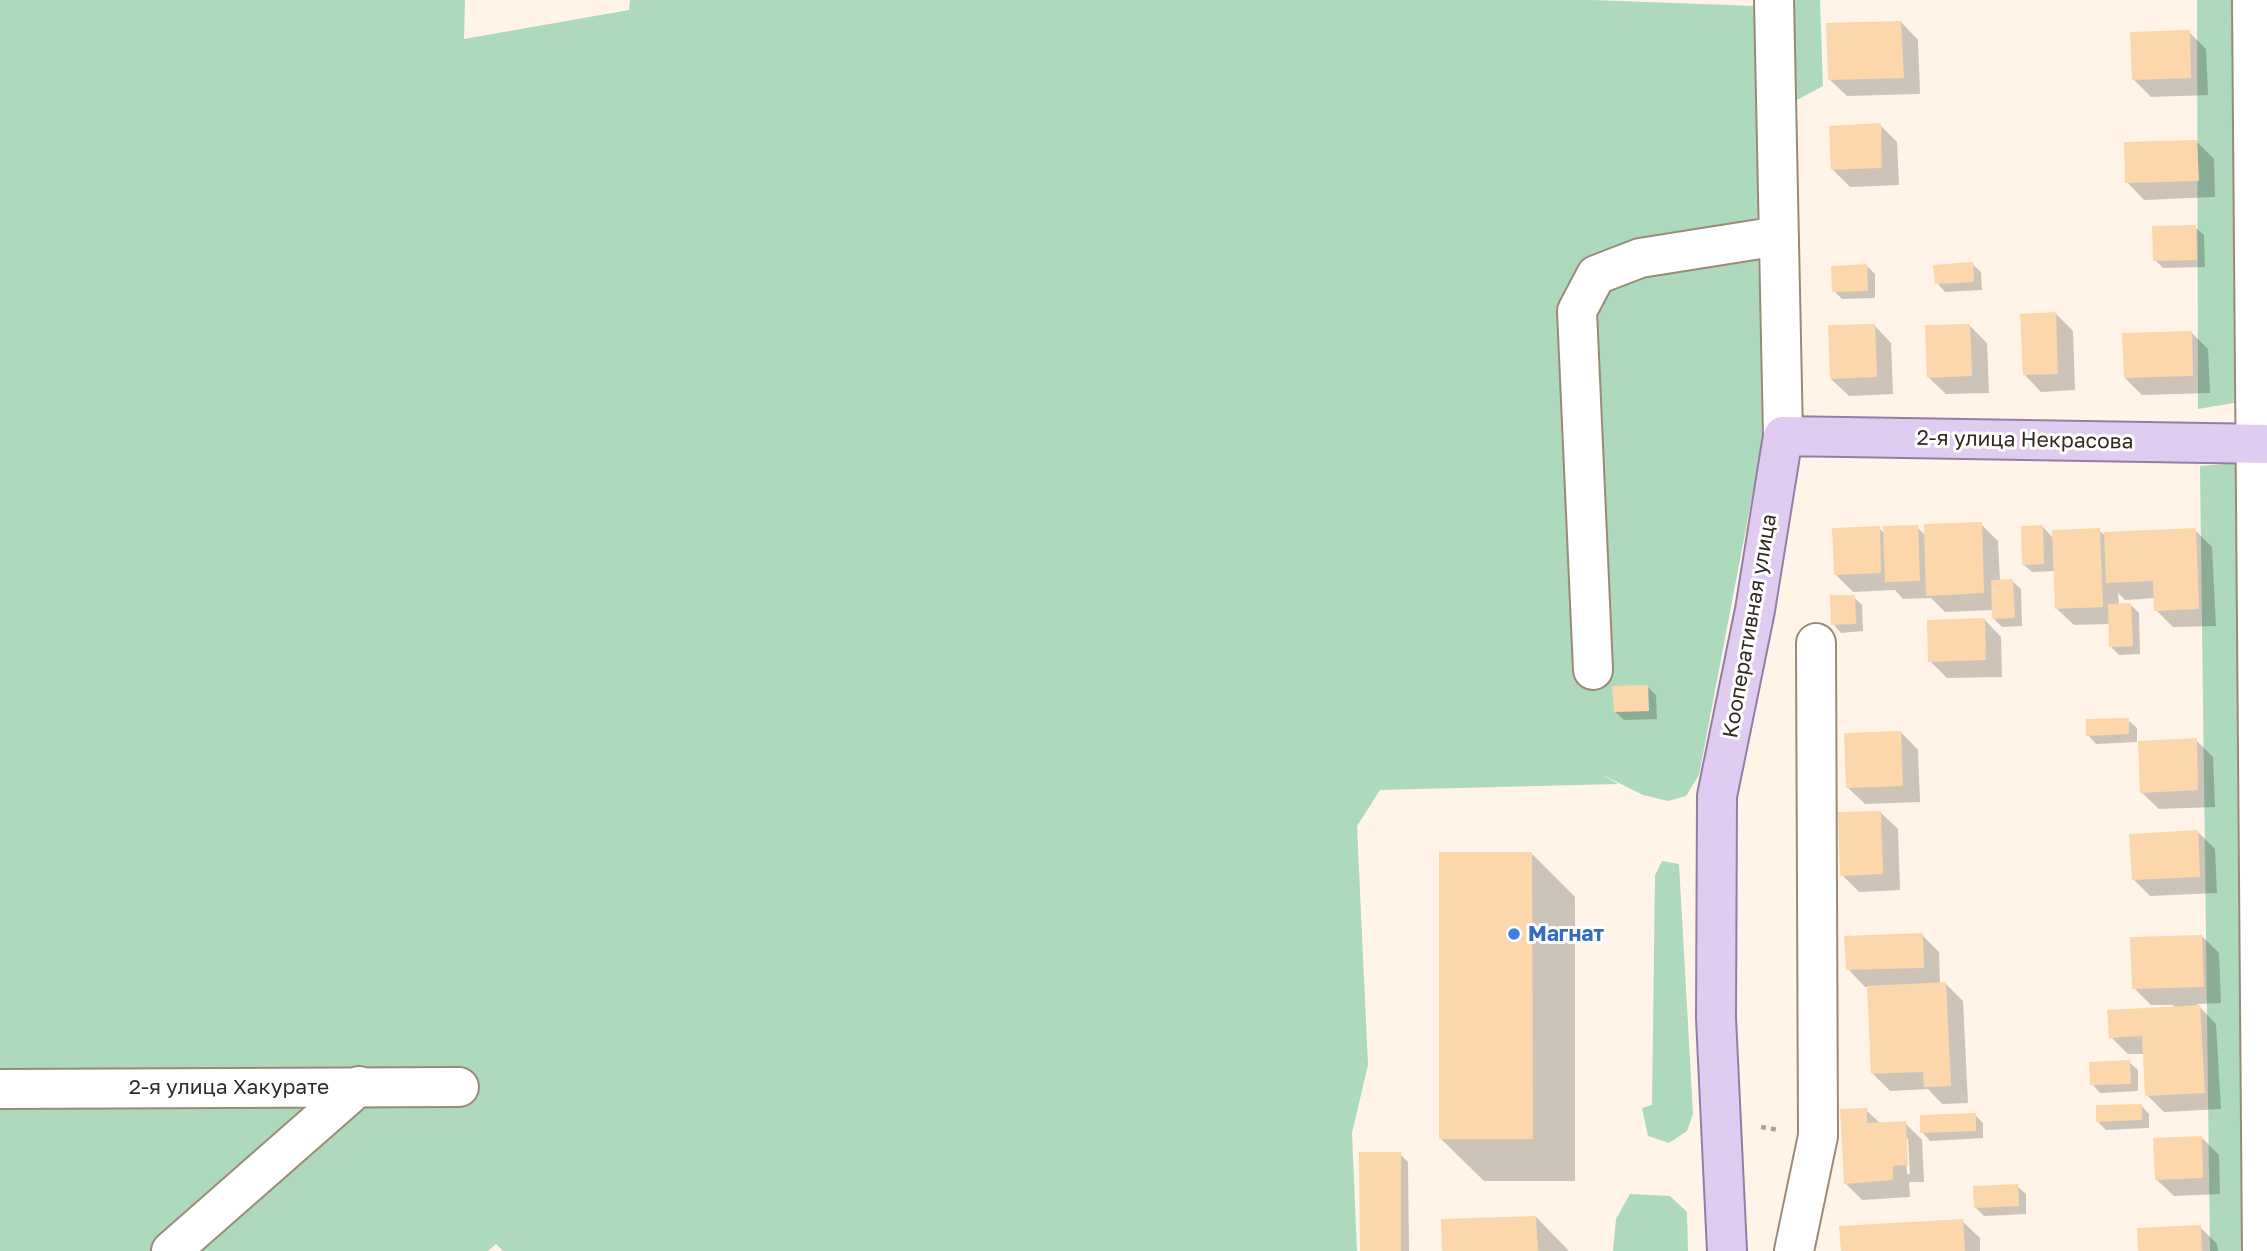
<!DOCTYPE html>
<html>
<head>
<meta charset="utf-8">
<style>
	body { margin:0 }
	canvas { display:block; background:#fff4e7 }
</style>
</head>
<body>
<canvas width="2267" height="1251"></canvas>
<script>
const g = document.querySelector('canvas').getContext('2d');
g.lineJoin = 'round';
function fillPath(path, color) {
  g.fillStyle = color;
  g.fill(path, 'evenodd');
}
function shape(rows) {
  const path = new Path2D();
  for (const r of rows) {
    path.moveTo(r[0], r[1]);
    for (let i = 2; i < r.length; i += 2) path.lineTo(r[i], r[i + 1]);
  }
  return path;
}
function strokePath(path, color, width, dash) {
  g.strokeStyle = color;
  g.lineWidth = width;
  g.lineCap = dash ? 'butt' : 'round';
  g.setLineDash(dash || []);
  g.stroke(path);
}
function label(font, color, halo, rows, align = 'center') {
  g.font = font + ' "Golos Text",sans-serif';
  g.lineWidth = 6;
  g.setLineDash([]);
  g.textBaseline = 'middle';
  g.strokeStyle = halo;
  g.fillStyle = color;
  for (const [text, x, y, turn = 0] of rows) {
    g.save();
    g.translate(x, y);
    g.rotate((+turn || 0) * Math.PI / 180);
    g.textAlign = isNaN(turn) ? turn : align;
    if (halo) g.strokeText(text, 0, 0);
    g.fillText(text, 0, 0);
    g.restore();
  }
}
fillPath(shape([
	[0,0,465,0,464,39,629,10,630,0,1592,0,1756,6,1763,211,1749,226,1594,258,1571,640,1579,674,1596,317,1610,287,1630,274,1758,256,1766,423,1699,775,1686,796,1668,801,1643,795,1601,774,1618,784,1380,790,1357,826,1368,1065,1352,1133,1357,1251,503,1251,496,1244,488,1251,0,1251],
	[1793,0,1820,0,1823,86,1795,101],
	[2197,0,2244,0,2246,401,2198,409],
	[2240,463,2256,1251,2210,1251,2200,466],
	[1662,861,1679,864,1693,1114,1687,1131,1669,1143,1648,1136,1642,1108,1652,1105,1655,875],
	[1630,1194,1670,1196,1687,1212,1688,1251,1613,1251,1616,1219]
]), '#aed9bd');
fillPath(shape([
	[1901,22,1918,40,1920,94,1847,96,1829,79],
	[2189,32,2206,49,2208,95,2151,97,2133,79],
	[1880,125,1897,142,1899,185,1850,187,1833,170],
	[2197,142,2214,159,2215,197,2144,200,2127,182],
	[2195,227,2204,235,2205,267,2163,268,2155,260],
	[1972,264,1981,272,1982,290,1945,292,1937,283],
	[1867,266,1875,274,1875,298,1842,299,1834,291],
	[2056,314,2073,331,2075,390,2041,392,2024,374],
	[1874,325,1891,343,1893,394,1849,396,1831,379],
	[1970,326,1987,343,1989,393,1946,394,1928,377],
	[2191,332,2208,349,2210,393,2142,395,2125,378],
	[1981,524,1998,541,2000,581,2012,581,2021,589,2022,626,2002,627,1994,619,1993,610,1945,612,1931,598,1903,599,1895,590,1853,592,1835,574,1879,528,1885,534,1917,527,1926,536],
	[2043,527,2054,539,2099,530,2103,534,2195,530,2212,547,2216,626,2173,627,2156,610,2156,598,2125,600,2118,593,2119,605,2130,604,2139,613,2140,654,2119,655,2111,647,2110,624,2074,625,2056,608,2055,571,2032,572,2023,564],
	[1854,597,1862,605,1863,631,1841,633,1833,624],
	[1984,619,2001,637,2002,677,1947,678,1930,661],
	[1648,687,1656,695,1657,719,1624,720,1615,712],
	[2128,720,2137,728,2137,742,2096,744,2088,735],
	[1901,732,1918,750,1920,802,1865,804,1847,787],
	[2196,740,2213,757,2215,807,2159,809,2141,792],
	[1880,812,1898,829,1900,890,1859,892,1842,875],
	[2198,832,2215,849,2217,893,2150,896,2133,879],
	[1532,854,1575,897,1575,1181,1484,1181,1440,1138],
	[1922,935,1939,952,1940,984,1946,984,1963,1001,1968,1103,1942,1104,1928,1089,1890,1091,1873,1074,1869,987,1865,987,1848,969],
	[2202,936,2219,953,2221,1003,2197,1004,2216,1024,2221,1109,2164,1112,2147,1095,2145,1054,2128,1054,2111,1037,2173,1008,2173,1005,2151,1005,2134,988],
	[2129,1062,2138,1070,2138,1091,2100,1093,2092,1084],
	[2141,1105,2149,1114,2149,1128,2106,1130,2098,1122],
	[1866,1110,1881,1124,1905,1123,1922,1140,1924,1182,1909,1182,1910,1197,1862,1200,1845,1183],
	[1905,1139,1908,1139,1910,1174,1907,1174],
	[1975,1115,1983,1123,1983,1138,1930,1141,1922,1132],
	[2202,1138,2219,1155,2220,1194,2174,1196,2156,1179],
	[1400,1154,1408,1162,1409,1251,1362,1251],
	[2017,1186,2026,1194,2026,1214,1984,1216,1976,1208],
	[1536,1217,1569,1251,1444,1251],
	[1962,1221,1980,1238,1980,1251,1843,1251],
	[2200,1227,2217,1244,2218,1251,2140,1251]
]), '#0003');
fillPath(shape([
	[1901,21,1904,78,1828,80,1826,23],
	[2190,30,2191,78,2132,80,2130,32],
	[1881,123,1882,168,1831,170,1829,126],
	[2197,140,2199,181,2125,183,2124,142],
	[2196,225,2197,260,2153,261,2152,226],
	[1973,262,1974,282,1935,284,1933,265],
	[1867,264,1868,291,1832,292,1831,266],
	[2056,312,2058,374,2023,375,2020,314],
	[1875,324,1877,377,1830,379,1828,325],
	[1970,324,1972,376,1927,378,1925,325],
	[2192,331,2193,376,2124,378,2122,333],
	[1982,522,1984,593,1926,596,1924,524],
	[1918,525,1920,581,1885,582,1883,526],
	[2043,525,2044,564,2022,565,2021,526],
	[1880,526,1881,573,1834,575,1832,528],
	[2100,528,2103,607,2055,609,2052,530],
	[2196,528,2199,609,2154,611,2153,581,2106,583,2104,532],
	[2013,579,2015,618,1992,619,1991,580],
	[1830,595,1855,595,1856,624,1831,625],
	[2131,603,2133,646,2109,647,2108,604],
	[1985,618,1986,660,1928,662,1927,620],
	[1648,685,1649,711,1614,712,1612,686],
	[2129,718,2129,734,2086,736,2086,719],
	[1901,731,1903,786,1846,788,1844,733],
	[2197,738,2198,790,2140,793,2138,741],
	[1881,811,1883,874,1840,876,1838,812],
	[2198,830,2200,877,2132,880,2129,834],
	[1439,852,1532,852,1533,1139,1439,1139],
	[1923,933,1924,968,1846,970,1844,936],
	[2202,935,2204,987,2132,989,2130,937],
	[1946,982,1951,1086,1924,1087,1923,1072,1871,1074,1867,986],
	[2200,1005,2205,1093,2145,1096,2142,1036,2109,1038,2107,1010],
	[2130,1060,2131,1084,2090,1085,2089,1062],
	[2142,1104,2142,1120,2096,1122,2096,1105],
	[1867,1108,1867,1123,1906,1121,1908,1165,1893,1166,1893,1180,1844,1184,1840,1109],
	[1976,1113,1976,1131,1920,1133,1920,1115],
	[2202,1136,2203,1178,2155,1180,2153,1138],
	[1359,1152,1401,1152,1401,1251,1360,1251],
	[2018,1184,2019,1206,1974,1208,1973,1186],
	[1536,1216,1538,1251,1442,1251,1441,1219],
	[1963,1219,1965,1251,1841,1251,1839,1226],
	[2201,1225,2202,1251,2138,1251,2137,1228]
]), '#fcd7ac');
const minor = shape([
	[1774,0,1783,436],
	[2252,0,2262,1251],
	[1593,670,1577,311,1596,275,1640,258,1779,236],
	[0,1089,459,1087],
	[171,1251,359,1086],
	[1794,1251,1818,1136,1816,643]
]);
const major = shape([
	[1727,1251,1716,1018,1717,796,1755,610,1783,436,2267,444]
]);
strokePath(minor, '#9b8a76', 42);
strokePath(major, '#957ea3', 42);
strokePath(shape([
	[1761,1127,1779,1130]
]), '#aca398', 4.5, [5, 5]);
strokePath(minor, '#fff', 38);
strokePath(major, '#e0ccf1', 38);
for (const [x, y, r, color] of [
	[1514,934,7,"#3f7fe0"]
]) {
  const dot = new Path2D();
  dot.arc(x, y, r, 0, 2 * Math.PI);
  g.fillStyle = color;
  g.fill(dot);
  strokePath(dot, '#fff', 2.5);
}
label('21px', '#322b23', '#fff', [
	["2-я улица Некрасова",2025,440,1],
	["Кооперативная улица",1750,626,-80],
	["2-я улица Хакурате",229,1087]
]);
label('bold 21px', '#366cbe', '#fff', [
	["Магнат",1528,934]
], 'left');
</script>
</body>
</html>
